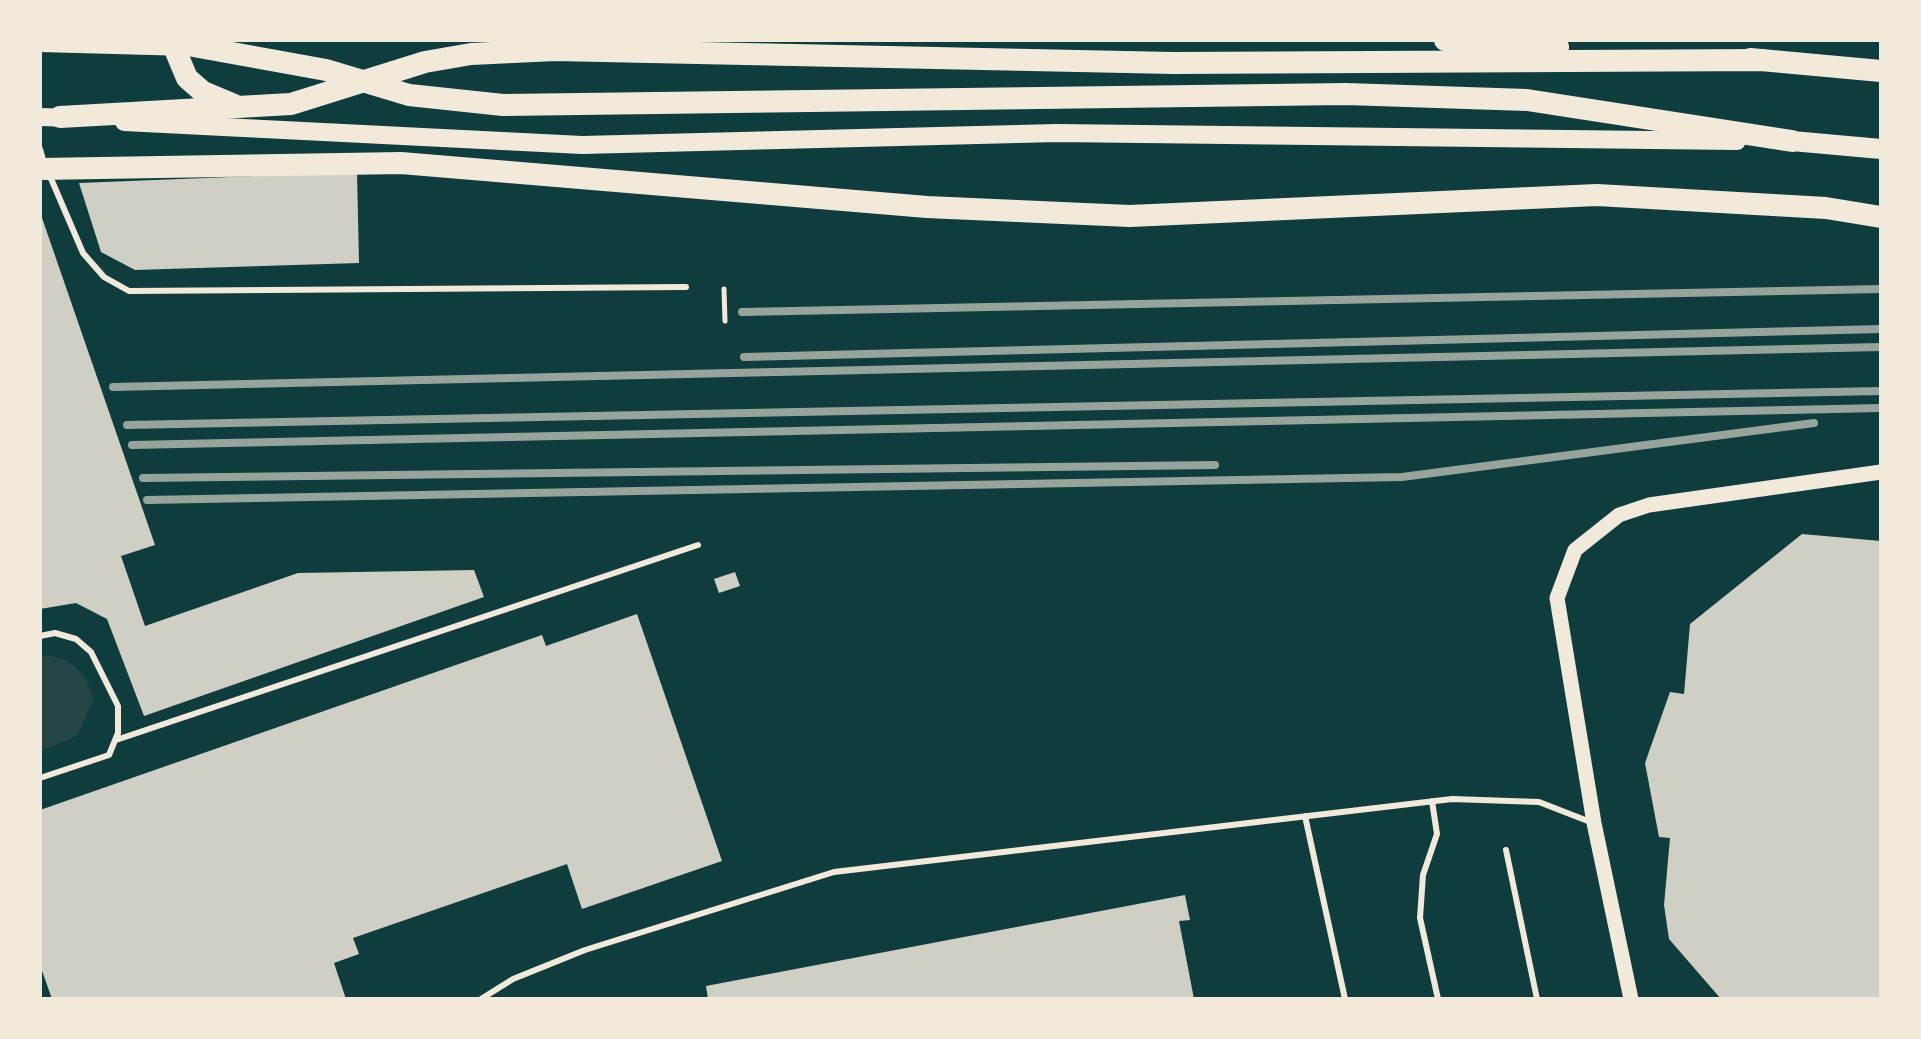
<!DOCTYPE html>
<html>
<head>
<meta charset="utf-8">
<style>
	body { margin:0 }
	#map { position:relative; width:1921px; height:1039px; overflow:hidden; background:#0f3d3e; font-family:Helvetica,sans-serif }
	canvas { display:block }
	.frame { position:absolute; inset:0; border:42px solid #f1e9da; pointer-events:none }
</style>
</head>
<body>
<div id="map">
<canvas width="1921" height="1039"></canvas>
<div class="frame"></div>
</div>
<script>
const g = document.querySelector('canvas').getContext('2d');
g.lineJoin = 'round';
function fillPath(path, color) {
  g.fillStyle = color;
  g.fill(path, 'evenodd');
}
function shape(rows) {
  const path = new Path2D();
  for (const r of rows) {
    path.moveTo(r[0], r[1]);
    for (let i = 2; i < r.length; i += 2) path.lineTo(r[i], r[i + 1]);
  }
  return path;
}
function strokePath(path, color, width, dash) {
  g.strokeStyle = color;
  g.lineWidth = width;
  g.lineCap = dash ? 'butt' : 'round';
  g.setLineDash(dash || []);
  g.stroke(path);
}
fillPath(shape([
	[47,655,68,661,84,676,94,698,77,736,40,751,40,658]
]), '#244646');
fillPath(shape([
	[357,172,359,263,135,270,101,252,79,183],
	[41,215,155,545,121,556,145,626,298,573,474,570,484,597,144,716,107,619,76,603,40,609],
	[1802,534,1881,541,1881,999,1721,999,1669,939,1664,905,1670,838,1659,837,1645,763,1670,692,1684,694,1690,624],
	[735,572,740,586,719,593,714,579],
	[637,614,722,861,582,909,567,864,353,938,359,954,334,963,346,999,52,999,40,965,40,810,542,635,546,646],
	[1185,895,1190,920,1179,921,1194,999,708,999,706,986]
]), '#cfcfc3');
strokePath(shape([
	[724,289,725,321]
]), '#f1e9da', 5);
strokePath(shape([
	[40,149,44,163],
	[49,174,83,253,104,277,129,291,686,287],
	[40,636,55,633,76,639,91,652,118,706,118,733,109,755,40,778],
	[116,740,698,545],
	[1432,801,1437,834,1423,875,1420,918,1438,999],
	[1305,816,1345,999],
	[1506,850,1537,999],
	[481,999,513,979,585,950,834,872,1452,799,1539,802,1593,823]
]), '#f1e9da', 6);
strokePath(shape([
	[1631,999,1594,823,1557,598,1575,550,1619,515,1649,505,1881,472]
]), '#f1e9da', 15);
strokePath(shape([
	[40,117,73,118],
	[124,122,582,145,1057,133,1737,141]
]), '#f1e9da', 18);
strokePath(shape([
	[1792,141,1881,149]
]), '#f1e9da', 20);
strokePath(shape([
	[171,40,187,78,203,92,234,105],
	[1445,40,1558,47],
	[40,41,188,45,326,70,409,95,503,105,1346,94,1527,100,1792,141],
	[1750,59,1881,71],
	[60,117,291,104,425,62,471,54,555,50,1173,63,1764,60],
	[40,169,401,163,927,207,1130,216,1597,195,1826,208,1881,217]
]), '#f1e9da', 22);
strokePath(shape([
	[742,312,1881,289],
	[744,357,1881,329],
	[113,387,1881,347],
	[127,425,1881,391],
	[132,445,1881,408],
	[143,478,1215,465],
	[147,500,1402,477,1814,423]
]), '#97a49c', 8);
</script>
</body>
</html>
